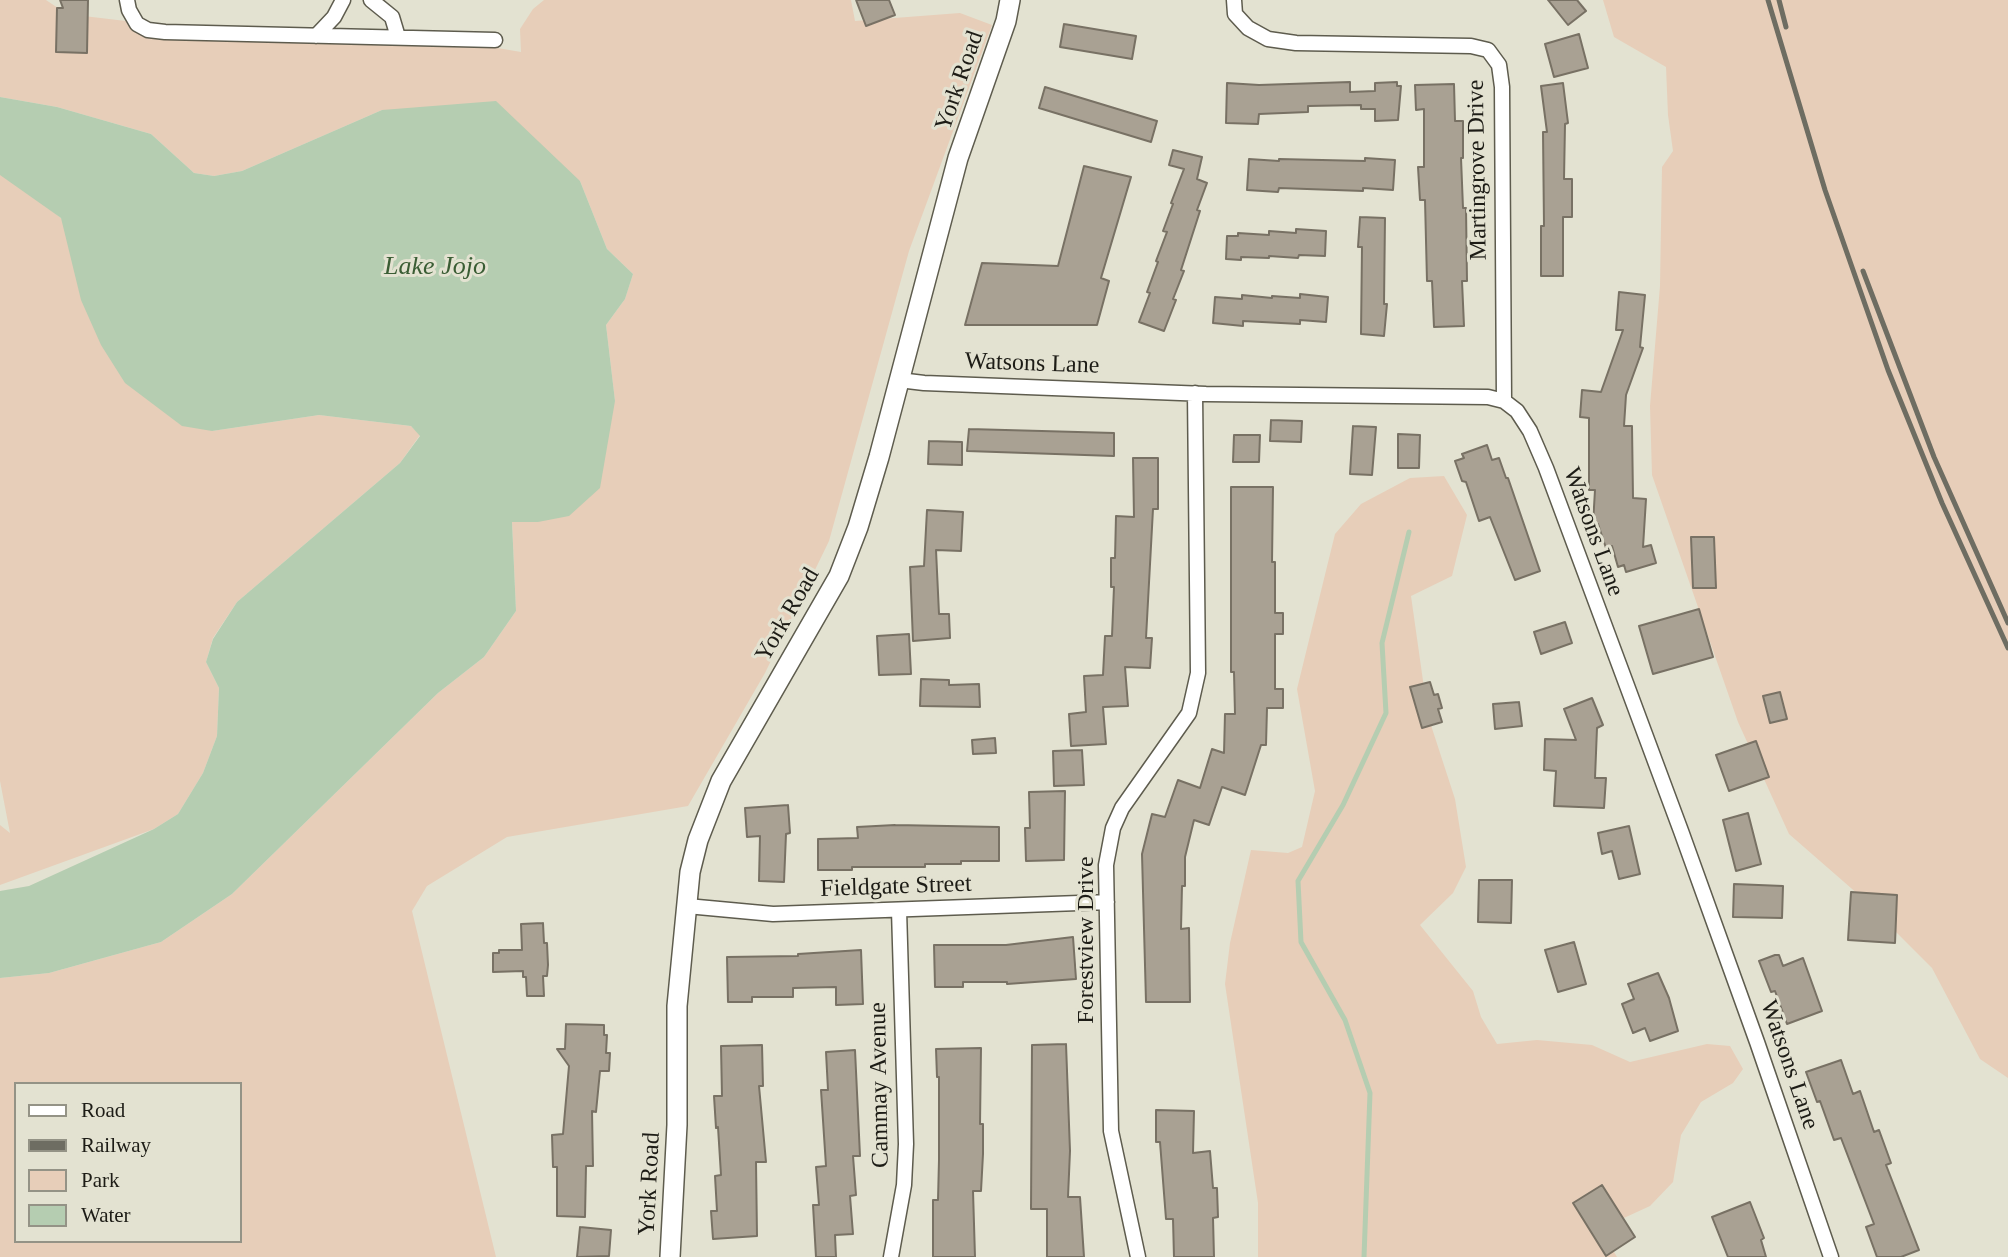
<!DOCTYPE html>
<html>
<head>
<meta charset="utf-8">
<style>
	body { margin:0 }
	#map { position:relative; width:2008px; height:1257px; overflow:hidden; background:#e3e2d1; font-family:Georgia,serif }
	canvas { display:block }
	.legend { position:absolute; left:14px; top:1082px; width:228px; height:161px; box-sizing:border-box; background:#e3e2d1; border:2px solid #949386; margin:0; padding:9px 12px; list-style:none; font-size:21px; color:#1d1c16 }
	.legend li { display:flex; align-items:center; gap:14px; height:35px }
	.legend b { width:35px; border:2px solid #949386 }
</style>
</head>
<body>
<div id="map">
<canvas width="2008" height="1257"></canvas>
<ul class="legend">
<li><b style="height:9px;background:#fff"></b>Road</li>
<li><b style="height:9px;background:#6e6d62"></b>Railway</li>
<li><b style="height:19px;background:#e7ceb9"></b>Park</li>
<li><b style="height:19px;background:#b5cdb1"></b>Water</li>
</ul>
</div>
<script>
const g = document.querySelector('canvas').getContext('2d');
g.lineJoin = 'round';
function fillPath(path, color) {
  g.fillStyle = color;
  g.fill(path, 'evenodd');
}
function shape(rows) {
  const path = new Path2D();
  for (const r of rows) {
    path.moveTo(r[0], r[1]);
    for (let i = 2; i < r.length; i += 2) path.lineTo(r[i], r[i + 1]);
  }
  return path;
}
function strokePath(path, color, width, dash) {
  g.strokeStyle = color;
  g.lineWidth = width;
  g.lineCap = dash ? 'butt' : 'round';
  g.setLineDash(dash || []);
  g.stroke(path);
}
function label(font, color, halo, rows, align = 'center') {
  g.font = font + ' Georgia,serif';
  g.lineWidth = 6;
  g.setLineDash([]);
  g.textBaseline = 'middle';
  g.strokeStyle = halo;
  g.fillStyle = color;
  for (const [text, x, y, turn = 0] of rows) {
    g.save();
    g.translate(x, y);
    g.rotate((+turn || 0) * Math.PI / 180);
    g.textAlign = isNaN(turn) ? turn : align;
    if (halo) g.strokeText(text, 0, 0);
    g.fillText(text, 0, 0);
    g.restore();
  }
}
fillPath(shape([
	[0,0,46,0,67,14,134,22,330,34,421,35,521,52,520,29,533,9,544,0,851,0,855,21,960,13,992,25,909,251,829,541,765,673,688,806,507,837,427,886,412,911,496,1257,0,1257,0,978,49,973,161,942,232,894,438,693,484,657,516,611,512,521,538,522,615,401,606,325,625,299,633,274,607,249,580,181,382,110,242,171,214,176,194,173,151,134,57,107,0,97],
	[16,1084,240,1084,240,1241,16,1241],
	[1603,0,2008,0,2008,1078,1980,1059,1932,968,1859,895,1789,834,1738,722,1652,475,1650,406,1660,286,1662,167,1673,151,1668,115,1666,67,1614,37],
	[0,169,61,218,212,431,319,415,411,426,420,435,400,463,237,602,213,638,206,662,219,688,217,736,203,773,178,814,154,829,0,885,0,825,10,833,0,781],
	[1444,476,1467,515,1452,576,1411,596,1428,716,1455,799,1466,867,1453,893,1420,925,1473,991,1481,1017,1497,1044,1537,1040,1592,1045,1630,1062,1707,1044,1730,1046,1743,1069,1733,1083,1701,1102,1681,1135,1673,1182,1650,1206,1600,1229,1617,1257,1258,1257,1258,1203,1225,984,1230,943,1251,850,1288,853,1302,847,1315,791,1297,689,1335,534,1361,504,1410,478]
]), '#e7ceb9');
fillPath(shape([
	[0,97,57,107,151,134,194,173,214,176,242,171,382,110,496,101,580,181,607,249,633,274,625,299,606,325,615,401,600,488,569,516,538,522,512,522,516,611,484,657,438,693,232,894,161,942,49,973,0,978,0,891,29,886,154,829,178,814,203,773,217,736,219,688,206,662,213,639,237,602,400,463,420,436,411,426,319,415,212,431,182,426,125,383,101,345,81,300,61,218,0,175]
]), '#b5cdb1');
strokePath(shape([
	[1364,1257,1370,1093,1345,1020,1301,942,1298,881,1343,805,1386,713,1382,643,1409,532]
]), '#b5cdb1', 5);
const building = shape([
	[60,0,88,0,87,53,56,52,57,8,63,8,60,0],
	[856,0,889,0,895,15,866,26,856,0],
	[1548,0,1577,0,1586,11,1568,25,1548,0],
	[1064,24,1136,36,1132,59,1060,47,1064,24],
	[1579,34,1588,68,1554,77,1545,44,1579,34],
	[1350,82,1350,92,1375,91,1375,83,1397,82,1397,86,1401,86,1398,120,1375,121,1375,109,1361,109,1361,105,1308,106,1308,112,1259,114,1258,124,1226,123,1227,83,1259,85,1350,82],
	[1563,83,1568,123,1565,124,1564,179,1572,179,1572,217,1563,217,1563,276,1541,276,1541,226,1544,226,1543,132,1547,132,1541,86,1563,83],
	[1454,84,1455,121,1463,121,1463,158,1461,158,1463,208,1466,208,1467,281,1462,281,1464,326,1434,327,1432,281,1427,281,1425,200,1420,200,1418,167,1424,167,1424,109,1416,110,1415,85,1454,84],
	[1045,87,1157,121,1151,142,1039,108,1045,87],
	[1173,150,1202,157,1197,179,1207,183,1197,210,1200,211,1181,270,1184,271,1173,299,1176,300,1164,331,1139,322,1150,293,1147,292,1158,262,1156,261,1167,232,1163,231,1173,204,1171,203,1184,169,1169,165,1173,150],
	[1365,158,1395,160,1393,190,1363,188,1363,191,1279,188,1278,192,1247,190,1249,159,1279,161,1279,159,1365,161,1365,158],
	[1084,166,1131,177,1101,278,1109,281,1097,325,965,325,982,263,1058,266,1084,166],
	[1360,217,1385,218,1384,304,1387,304,1384,336,1361,334,1362,247,1358,247,1360,217],
	[1296,229,1326,231,1325,256,1299,255,1298,258,1269,256,1269,258,1241,257,1241,260,1226,259,1227,236,1238,236,1238,233,1269,235,1269,231,1296,233,1296,229],
	[1619,292,1645,295,1640,347,1643,348,1626,395,1624,426,1632,426,1633,498,1646,499,1643,547,1651,545,1656,563,1626,572,1624,565,1618,567,1612,546,1606,548,1598,524,1593,524,1595,490,1589,490,1589,418,1580,417,1582,390,1601,392,1623,330,1616,330,1619,292],
	[1300,294,1328,297,1326,322,1300,320,1300,324,1243,321,1243,326,1213,323,1215,297,1242,299,1242,295,1272,298,1272,296,1300,298,1300,294],
	[1271,420,1302,421,1301,442,1270,441,1271,420],
	[1353,426,1376,427,1372,475,1350,474,1353,426],
	[969,429,1114,433,1114,456,967,451,969,429],
	[1398,434,1420,435,1419,468,1398,468,1398,434],
	[1234,435,1260,435,1259,462,1233,462,1234,435],
	[929,441,962,442,962,465,928,464,929,441],
	[1487,445,1492,460,1499,458,1506,478,1508,478,1540,571,1515,580,1490,517,1479,521,1466,482,1462,481,1455,461,1464,458,1462,454,1487,445],
	[1133,458,1158,458,1158,509,1153,509,1146,638,1152,638,1150,668,1125,667,1128,706,1103,707,1106,744,1071,746,1069,714,1086,712,1084,676,1103,675,1105,636,1112,636,1114,587,1111,587,1111,558,1115,558,1116,516,1134,517,1133,458],
	[1231,487,1273,487,1272,562,1275,562,1275,613,1283,613,1283,634,1275,634,1275,689,1283,689,1283,708,1267,708,1266,745,1261,745,1245,795,1222,787,1209,825,1194,820,1185,857,1185,886,1182,886,1181,929,1189,928,1190,1002,1146,1002,1142,854,1152,814,1165,817,1178,780,1200,788,1212,749,1224,753,1225,714,1235,714,1234,672,1231,672,1231,487],
	[927,510,963,512,961,551,936,550,939,614,949,614,950,638,913,641,910,567,924,566,927,510],
	[1691,537,1714,537,1716,588,1693,588,1691,537],
	[1699,609,1713,657,1653,674,1639,626,1699,609],
	[1565,622,1572,643,1541,654,1534,632,1565,622],
	[909,634,911,674,879,675,877,636,909,634],
	[921,679,949,680,949,685,979,684,980,707,920,706,921,679],
	[1430,682,1434,695,1438,694,1442,708,1438,709,1442,722,1422,728,1410,687,1430,682],
	[1780,692,1787,719,1770,723,1763,696,1780,692],
	[1592,698,1603,725,1597,728,1595,778,1606,778,1604,808,1554,806,1556,771,1544,770,1545,739,1576,740,1564,709,1592,698],
	[1519,702,1522,726,1495,729,1493,704,1519,702],
	[995,738,996,753,973,754,972,740,995,738],
	[1756,741,1769,777,1729,791,1716,755,1756,741],
	[1082,750,1084,785,1054,786,1053,751,1082,750],
	[1065,791,1064,860,1026,861,1025,828,1030,828,1029,792,1065,791],
	[788,805,790,833,786,834,784,882,759,881,760,836,747,837,745,808,788,805],
	[1748,813,1761,864,1736,871,1723,820,1748,813],
	[895,825,999,827,999,861,961,861,961,864,925,864,925,867,852,867,852,870,818,870,818,839,858,838,857,827,895,825],
	[1629,826,1640,874,1619,879,1612,851,1602,854,1598,833,1629,826],
	[1479,880,1512,880,1511,923,1478,922,1479,880],
	[1734,884,1783,886,1782,918,1733,917,1734,884],
	[1851,892,1897,895,1895,943,1848,940,1851,892],
	[543,923,544,943,547,943,548,965,547,976,543,976,544,996,527,996,526,977,523,977,523,971,493,972,493,953,499,953,499,950,522,950,521,924,543,923],
	[1073,937,1076,979,1007,984,1007,982,963,982,963,987,935,987,934,945,1006,945,1073,937],
	[1574,942,1586,984,1558,992,1545,950,1574,942],
	[861,950,863,1004,836,1005,836,987,793,988,793,997,752,997,752,1002,728,1002,727,957,798,956,798,954,861,950],
	[1775,955,1779,955,1783,966,1803,958,1822,1011,1787,1024,1775,991,1771,992,1759,961,1775,955],
	[1658,973,1669,998,1678,1031,1650,1041,1645,1028,1633,1033,1622,1004,1634,999,1628,984,1658,973],
	[566,1024,604,1025,604,1035,607,1035,606,1053,610,1053,609,1071,600,1071,596,1112,592,1111,593,1166,586,1166,585,1217,557,1216,557,1167,553,1167,552,1135,563,1134,569,1066,557,1049,565,1049,566,1024],
	[1066,1044,1070,1151,1068,1197,1080,1197,1084,1257,1047,1257,1047,1209,1031,1209,1032,1045,1066,1044],
	[762,1045,763,1086,759,1086,766,1162,756,1162,757,1236,713,1239,711,1211,717,1211,715,1176,721,1175,718,1127,716,1128,714,1096,722,1096,721,1046,762,1045],
	[981,1048,980,1124,983,1124,983,1154,981,1191,973,1191,975,1257,933,1257,933,1200,938,1200,939,1160,939,1077,937,1077,936,1049,981,1048],
	[855,1050,860,1156,853,1156,856,1195,850,1196,853,1234,835,1235,836,1257,816,1257,813,1205,819,1205,816,1167,826,1166,821,1090,828,1090,826,1052,855,1050],
	[1841,1060,1853,1094,1860,1091,1874,1132,1879,1130,1891,1163,1886,1165,1919,1250,1901,1257,1877,1257,1866,1227,1874,1224,1841,1138,1834,1140,1820,1101,1817,1102,1806,1072,1841,1060],
	[1156,1110,1194,1111,1193,1153,1210,1151,1213,1188,1217,1188,1218,1217,1213,1218,1214,1257,1174,1257,1173,1219,1166,1219,1160,1142,1156,1142,1156,1110],
	[1602,1185,1635,1237,1606,1256,1573,1203,1602,1185],
	[1750,1202,1764,1238,1761,1240,1766,1257,1728,1257,1712,1217,1750,1202],
	[580,1227,611,1230,609,1256,577,1257,580,1227]
]);
fillPath(building, '#a9a193');
strokePath(building, '#787164', 2);
const minor = shape([
	[127,0,129,10,137,24,148,30,165,32,495,40],
	[371,0,392,17,398,37],
	[1234,0,1235,14,1248,28,1268,39,1296,43,1471,46,1488,50,1499,65,1502,87,1504,401],
	[316,36,334,17,343,0],
	[899,380,924,383,1206,394,1488,397,1504,401,1517,411,1530,431,1546,468,1681,831,1757,1042,1831,1257],
	[687,906,773,914,1107,902],
	[891,1257,904,1185,906,1144,899,910],
	[1138,1257,1111,1131,1106,865,1113,828,1122,808,1189,713,1198,673,1195,393]
]);
const tertiary = shape([
	[670,1257,677,1125,677,1006,690,872,698,840,721,781,839,576,858,527,879,457,958,158,1006,21,1010,0]
]);
strokePath(minor, '#5e5c4e', 17);
strokePath(tertiary, '#5e5c4e', 22);
strokePath(minor, '#fff', 14);
strokePath(tertiary, '#fff', 19);
strokePath(shape([
	[1768,0,1825,190,1888,370,1942,503,2008,648],
	[1779,0,1786,27],
	[1863,271,1934,457,2008,623]
]), '#6e6d62', 5);
label('24px', '#1d1c16', '#e3e2d1', [
	["York Road",960,81,-71],
	["Martingrove Drive",1478,170,-91],
	["Watsons Lane",1032,364,2],
	["Watsons Lane",1593,532,70],
	["York Road",788,615,-60],
	["Fieldgate Street",896,887,-2],
	["Forestview Drive",1087,940,-90],
	["Watsons Lane",1789,1065,71],
	["Cammay Avenue",880,1085,-91],
	["York Road",650,1184,-87]
]);
label('italic 26px', '#3a5d34', '#e3e2d1', [
	["Lake Jojo",435,267]
]);
</script>
</body>
</html>
